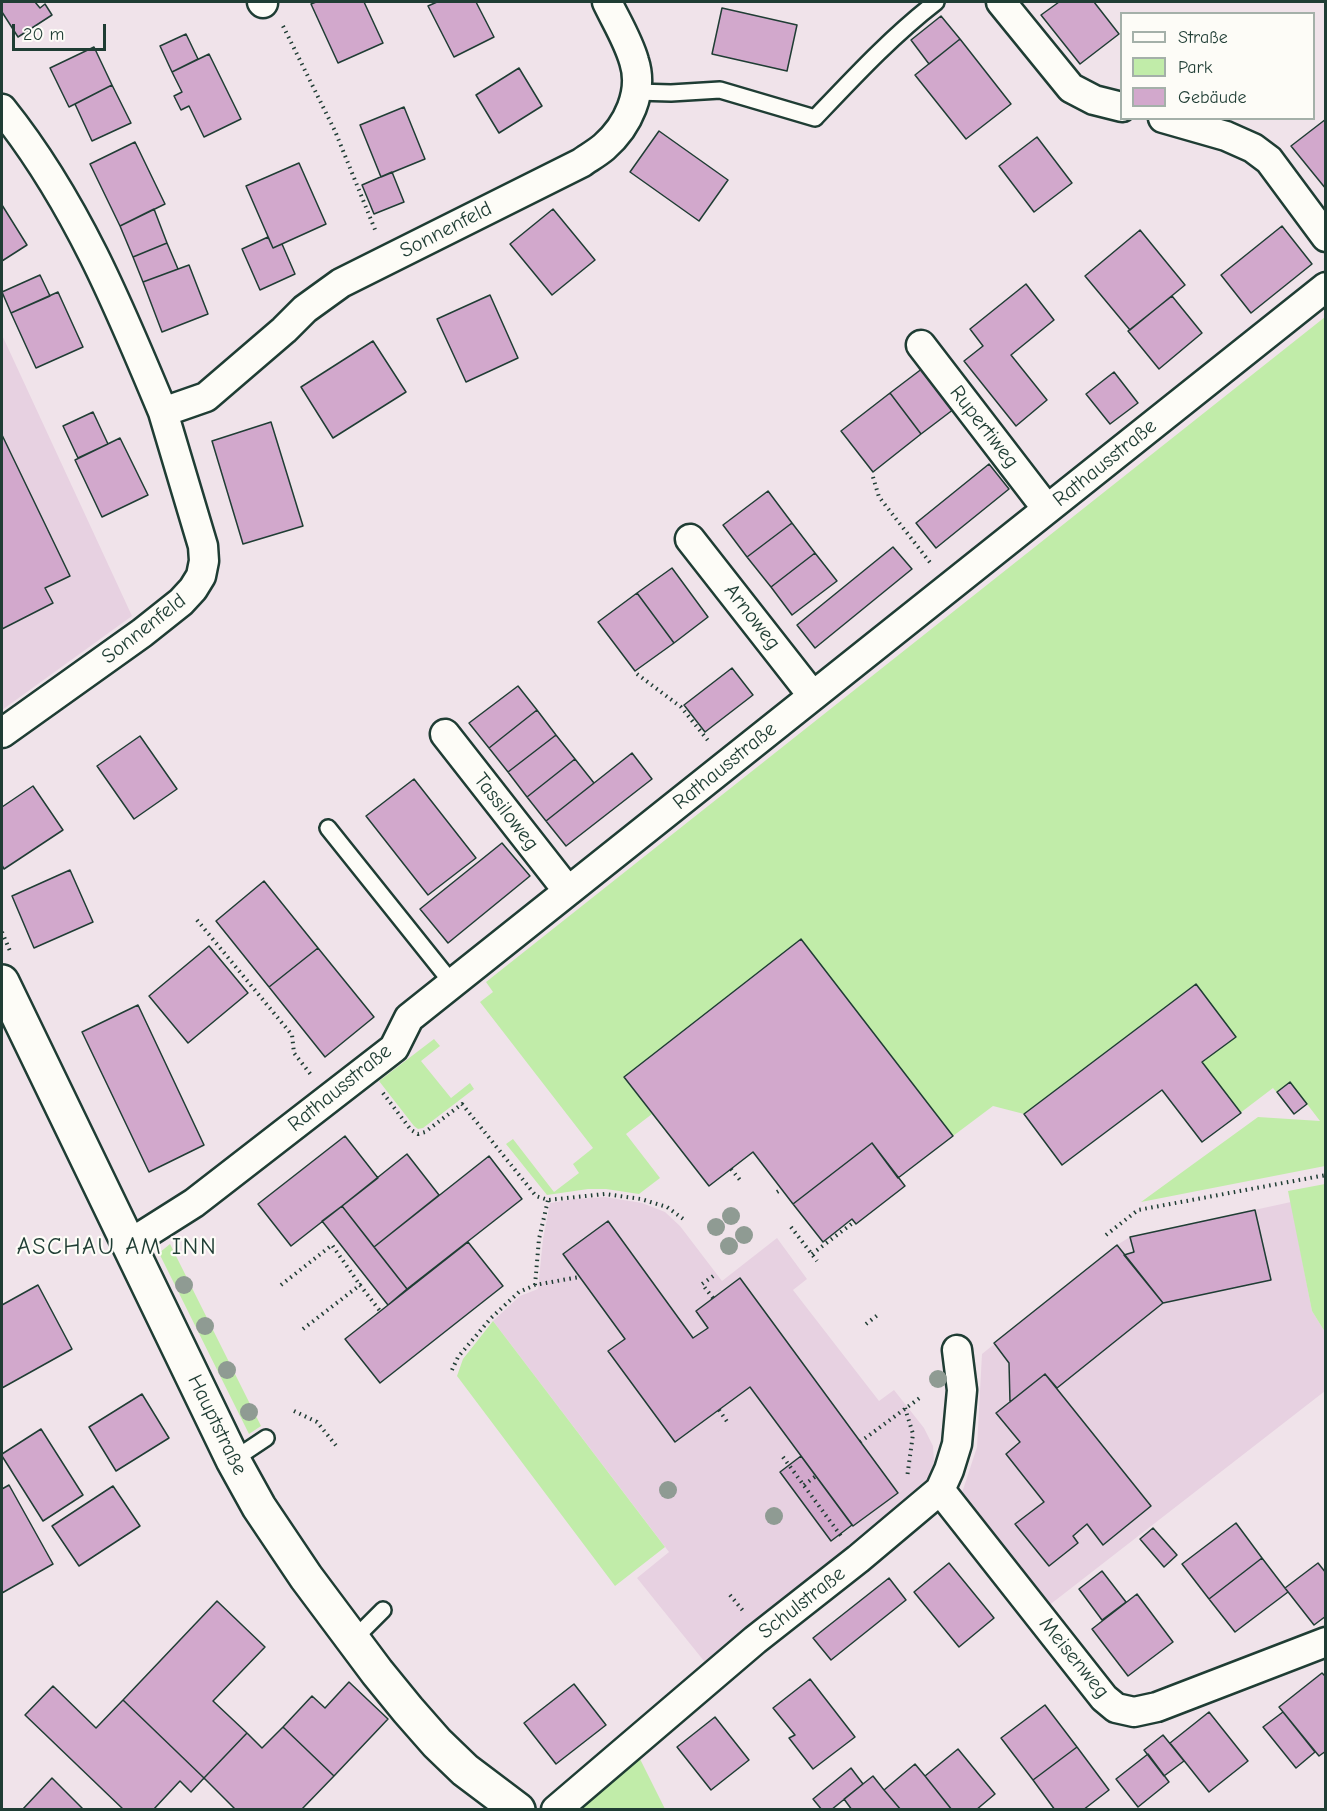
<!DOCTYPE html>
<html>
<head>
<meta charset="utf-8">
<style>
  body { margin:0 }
  #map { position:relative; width:1327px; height:1811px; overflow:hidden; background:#f0e3ea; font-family:"Comic Neue",sans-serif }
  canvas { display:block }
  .frame { position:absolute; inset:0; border:3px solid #1f3d34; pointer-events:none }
  .legend { position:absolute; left:1120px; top:12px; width:195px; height:108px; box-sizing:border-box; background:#fdfcf7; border:2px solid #a4b0a9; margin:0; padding:8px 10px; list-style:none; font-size:18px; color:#1f3d34 }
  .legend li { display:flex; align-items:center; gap:12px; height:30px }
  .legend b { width:30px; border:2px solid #a4b0a9 }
  .scale { position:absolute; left:12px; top:24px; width:94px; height:27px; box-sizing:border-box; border:3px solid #1f3d34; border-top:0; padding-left:8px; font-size:18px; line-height:21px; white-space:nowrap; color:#1f3d34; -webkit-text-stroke:4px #fdfcf7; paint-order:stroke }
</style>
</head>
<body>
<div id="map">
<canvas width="1327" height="1811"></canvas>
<div class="frame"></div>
<ul class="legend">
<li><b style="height:8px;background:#fdfcf7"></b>Straße</li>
<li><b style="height:16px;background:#c1eca9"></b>Park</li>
<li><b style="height:16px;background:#d2a8cc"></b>Gebäude</li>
</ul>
<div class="scale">20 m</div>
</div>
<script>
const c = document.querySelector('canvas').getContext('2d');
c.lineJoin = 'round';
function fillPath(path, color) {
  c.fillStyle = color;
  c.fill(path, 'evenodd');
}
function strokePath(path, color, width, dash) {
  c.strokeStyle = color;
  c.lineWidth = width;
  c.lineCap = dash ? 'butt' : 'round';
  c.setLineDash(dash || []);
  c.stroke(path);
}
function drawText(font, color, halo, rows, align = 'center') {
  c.font = font + ' "Comic Neue",sans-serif';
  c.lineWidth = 4.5;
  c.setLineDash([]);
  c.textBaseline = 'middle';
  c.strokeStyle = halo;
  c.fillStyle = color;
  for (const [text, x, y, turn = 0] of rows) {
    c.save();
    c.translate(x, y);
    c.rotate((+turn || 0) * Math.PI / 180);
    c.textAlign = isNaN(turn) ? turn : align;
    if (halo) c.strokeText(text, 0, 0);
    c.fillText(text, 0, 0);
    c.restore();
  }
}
const built = new Path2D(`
  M2 335 132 616 2 710Z
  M605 1197 642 1203 665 1212 680 1226 722 1281 777 1238 807 1279 793 1290 879 1401 894 1390 924 1428 933 1446 934 1462 923 1495 708 1666 637 1578 669 1552 493 1321 520 1296 538 1289 543 1239 550 1203 574 1199Z
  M1291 1202 1312 1311 1325 1332V1391L1043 1610 960 1499 977 1447 982 1354 1117 1245 1130 1237Z`);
const green = new Path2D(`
  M1325 317V1166L1141 1202 1258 1117 1320 1121 1307 1104 1294 1114 1273 1088 1202 1142 1162 1090 1062 1165 1024 1114 993 1106 953 1136 753 1152 709 1186 652 1114 626 1134 660 1178 639 1194 606 1189H588L547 1195 506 1144 513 1139 554 1192 579 1173 573 1164 593 1148 480 1002 493 992 486 982Z
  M434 1039 440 1046 421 1061 451 1098 470 1083 474 1089 423 1128 418 1129 414 1126 379 1081Z
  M1325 1184H1326L1325 1332 1312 1311 1288 1191Z
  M170 1244 261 1426 249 1434 159 1253Z
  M493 1321 665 1547 615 1586 457 1376 463 1359Z
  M637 1753 665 1809 582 1810 579 1806Z`);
const building = new Path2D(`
  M2 2H35L40 8 45 4 52 15 18 37 2 12Z
  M316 2H364L383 43 338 63 311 4Z
  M437 2H476L494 37 454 57 428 6Z
  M1059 2H1094L1119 34 1080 64 1041 15Z
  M722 8 797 25 787 71 712 54Z
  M941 16 960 39 929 64 911 40Z
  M186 34 198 59 172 72 160 46Z
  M960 39 1011 104 966 139 915 75Z
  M94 47 112 85 69 107 50 68Z
  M209 54 241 119 204 137 189 106 181 110 174 96 182 92 172 72Z
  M519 68 542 106 499 133 476 95Z
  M112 85 131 123 92 141 75 104Z
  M404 107 425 159 381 177 360 125Z
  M1326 119V189L1291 146Z
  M659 131 728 180 699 221 630 172Z
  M1037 137 1072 183 1034 212 999 166Z
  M135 142 165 204 120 226 90 164Z
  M299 163 326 224 273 248 246 186Z
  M392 172 404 202 374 214 362 185Z
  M2 205 27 245 2 261Z
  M154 209 167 243 133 257 120 226Z
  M553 209 595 260 552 295 510 244Z
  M1282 226 1312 264 1251 313 1221 275Z
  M1140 230 1185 285 1130 330 1085 276Z
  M268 237 273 248 282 244 295 274 260 290 242 249Z
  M167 243 178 269 143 282 133 257Z
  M189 265 208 314 162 332 143 282Z
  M40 275 50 296 11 313 2 292Z
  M1026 284 1054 320 1011 355 1047 400 1016 426 964 361 983 346 970 329Z
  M58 292 83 347 36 368 11 313Z
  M490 295 518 358 466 382 437 319Z
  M1172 296 1202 333 1159 369 1128 331Z
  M373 341 406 392 333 438 301 387Z
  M923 368 954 409 921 434 890 393Z
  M1114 372 1138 403 1110 424 1086 394Z
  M890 393 921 434 873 472 841 431Z
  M93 412 108 444 78 458 63 426Z
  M271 422 303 526 243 544 212 441Z
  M2 435 70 576 45 588 53 603 2 629Z
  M120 438 148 495 102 517 75 460Z
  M989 464 1009 489 936 548 916 523Z
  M768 491 792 523 747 557 723 525Z
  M792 523 815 553 771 587 747 557Z
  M893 547 912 569 815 648 797 625Z
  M815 553 837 581 792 615 771 587Z
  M672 568 708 617 674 643 637 593Z
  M637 593 674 643 635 671 598 622Z
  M732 668 753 695 705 732 684 705Z
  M518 686 537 710 489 748 469 723Z
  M537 710 556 735 508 772 489 748Z
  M556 735 575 759 527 797 508 772Z
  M140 736 177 789 134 819 97 766Z
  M632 753 652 779 566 846 546 821Z
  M575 759 594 783 546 821 527 797Z
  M414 779 476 858 428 895 366 816Z
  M33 786 63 830 4 869 2 865V807Z
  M502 843 530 876 448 943 420 909Z
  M70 870 93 922 34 948 12 896Z
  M264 881 318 948 269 987 216 921Z
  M801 939 953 1136 898 1178 872 1143 793 1204 753 1152 709 1186 624 1077Z
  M209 946 248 993 188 1043 149 996Z
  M318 948 374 1017 325 1057 269 987Z
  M1196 984 1236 1037 1202 1062 1241 1113 1202 1142 1162 1090 1062 1165 1024 1114Z
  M138 1005 204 1145 149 1172 82 1032Z
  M1290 1082 1307 1104 1294 1114 1277 1092Z
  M345 1136 378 1178 291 1246 258 1204Z
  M872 1143 905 1186 856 1224 852 1219 823 1242 793 1204Z
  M407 1154 439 1195 374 1247 342 1206Z
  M489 1156 522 1199 407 1289 374 1247Z
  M342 1206 407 1289 388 1305 322 1221Z
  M1255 1210 1271 1280 1163 1303 1124 1255 1134 1252 1130 1237Z
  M608 1221 693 1338 708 1328 696 1311 740 1278 898 1493 853 1526 750 1387 675 1442 608 1351 625 1339 563 1254Z
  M468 1242 503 1286 380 1383 345 1339Z
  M1117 1245 1163 1303 1057 1388 1045 1374 1010 1402 1009 1363 994 1343Z
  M38 1285 72 1349 2 1388V1305Z
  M1045 1374 1151 1506 1103 1545 1087 1524 1073 1536 1078 1543 1049 1566 1015 1524 1044 1502 1006 1454 1020 1442 996 1413Z
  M142 1394 169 1438 116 1471 89 1427Z
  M41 1429 83 1495 43 1521 2 1456V1454Z
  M801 1456 852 1525 831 1541 780 1472Z
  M9 1485 53 1564 2 1593V1489Z
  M113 1486 140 1526 79 1566 52 1526Z
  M1236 1523 1262 1558 1209 1599 1182 1564Z
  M1153 1528 1177 1555 1164 1567 1140 1539Z
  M1262 1558 1288 1592 1235 1632 1209 1599Z
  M949 1563 994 1618 959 1647 914 1592Z
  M1318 1563 1326 1573V1616L1314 1625 1285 1588Z
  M1102 1571 1126 1602 1102 1620 1079 1589Z
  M889 1578 906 1600 831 1660 813 1638Z
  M1137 1594 1173 1642 1128 1676 1092 1629Z
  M217 1601 265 1647 213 1701 247 1733 204 1778 123 1700Z
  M1322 1673 1326 1677V1751L1319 1756 1279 1707Z
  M810 1679 855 1737 813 1769 789 1738 795 1735 773 1708Z
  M349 1682 388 1719 334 1776 283 1727 312 1696 325 1708Z
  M574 1684 606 1725 556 1764 524 1723Z
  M53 1686 96 1728 123 1700 204 1778 191 1792 180 1781 153 1810H124L25 1715Z
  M1045 1705 1077 1747 1033 1780 1001 1738Z
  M1209 1712 1248 1761 1209 1792 1170 1743Z
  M1283 1712 1315 1752 1296 1768 1263 1727Z
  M715 1717 749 1760 711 1790 677 1747Z
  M283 1727 334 1776 301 1810H236L204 1778 247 1733 262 1748Z
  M1163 1735 1184 1761 1164 1776 1144 1750Z
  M1077 1747 1109 1790 1083 1810H1055L1033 1780Z
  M958 1749 995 1794 976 1810H952L925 1776Z
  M1148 1754 1169 1782 1138 1807 1116 1779Z
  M915 1764 925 1776 952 1810H901L884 1790Z
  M851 1768 863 1784 831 1810H822L813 1799Z
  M873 1776 884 1790 901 1810H852L844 1799Z
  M52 1778 84 1810H22Z`);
const path = new Path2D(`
  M283 26 335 131 376 232
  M873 477 879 497 932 565
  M637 674 681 707 710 743
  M197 920 292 1035 294 1053 312 1076
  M2 932 10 951
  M383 1093 411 1130 418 1134 425 1132 462 1104 536 1196 548 1200 605 1194 641 1199 667 1207 686 1221
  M731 1169 740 1180
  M777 1192 782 1189
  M791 1227 817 1261
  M1106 1235 1138 1210 1326 1175
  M812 1254 854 1222
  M281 1285 332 1245 360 1285
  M535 1285 539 1239 548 1200
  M713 1298 702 1284 716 1274
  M866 1324 879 1314
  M303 1329 360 1285 380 1311
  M452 1370 458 1357 491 1318 519 1292 535 1285 579 1277
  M905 1408 913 1434 907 1478
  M719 1410 728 1423
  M294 1411 317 1422 338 1448
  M860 1442 921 1397
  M783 1457 841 1536
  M804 1485 816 1476
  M730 1595 744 1612`);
const service = new Path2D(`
  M636 92 671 93 720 90 815 118C854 77 892 36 936 2
  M328 828 452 983
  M233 1460 266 1438
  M353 1640 383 1610`);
const minor = new Path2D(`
  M262 2 263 3
  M1001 2 1071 88 1094 100 1122 107
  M2 109C75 200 119 306 163 412L206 397 284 330 305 309 341 283 581 163C588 158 597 153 604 147 628 126 644 92 634 61 628 40 616 21 607 2
  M1163 118 1226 136 1253 148 1269 160 1326 237
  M921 345 1047 509
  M690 539 813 696
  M2 733 142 633 181 602 193 589 201 576 204 561 203 546 163 412
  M445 734 568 891
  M128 1243 145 1234 194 1203 394 1048 409 1018 1326 287
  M940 1490 1104 1698 1116 1708 1134 1712 1157 1707 1326 1642
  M556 1810 755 1640 858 1559 940 1490 949 1470 957 1444 962 1390 957 1350`);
const secondary = new Path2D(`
  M2 982 233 1460 259 1507 306 1577 377 1672 408 1710 437 1743 465 1770 518 1810`);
const trees = [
  [731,1216],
  [716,1227],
  [744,1235],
  [729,1246],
  [184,1285],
  [205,1326],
  [227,1370],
  [938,1379],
  [249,1412],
  [668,1490],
  [774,1516]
];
const streetNames = [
  ["Sonnenfeld",446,230,-27],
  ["Rupertiweg",984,427,52],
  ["Rathausstraße",1105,463,-39],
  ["Arnoweg",752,617,52],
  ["Sonnenfeld",144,629,-38],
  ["Rathausstraße",725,766,-39],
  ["Tassiloweg",506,812,52],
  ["Rathausstraße",340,1088,-39],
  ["Hauptstraße",217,1425,64],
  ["Schulstraße",802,1603,-38],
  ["Meisenweg",1074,1658,51]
];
const quarterNames = [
  ["ASCHAU AM INN",117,1247]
];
fillPath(built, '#e7d1e1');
fillPath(green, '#c1eca9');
fillPath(building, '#d2a8cc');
strokePath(building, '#1f3d34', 1.5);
strokePath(service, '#1f3d34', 20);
strokePath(minor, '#1f3d34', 33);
strokePath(secondary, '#1f3d34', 38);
strokePath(path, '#1f3d34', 4, [1.5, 4.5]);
strokePath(service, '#fdfcf7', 15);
strokePath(minor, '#fdfcf7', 28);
strokePath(secondary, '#fdfcf7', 33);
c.fillStyle = '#8f9b93';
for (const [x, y] of trees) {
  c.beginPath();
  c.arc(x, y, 9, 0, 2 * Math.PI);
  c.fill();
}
drawText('21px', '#1f3d34', '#fdfcf7', streetNames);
c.letterSpacing = '1.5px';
drawText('24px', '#1f3d34', '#fdfcf7', quarterNames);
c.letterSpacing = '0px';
</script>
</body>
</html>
